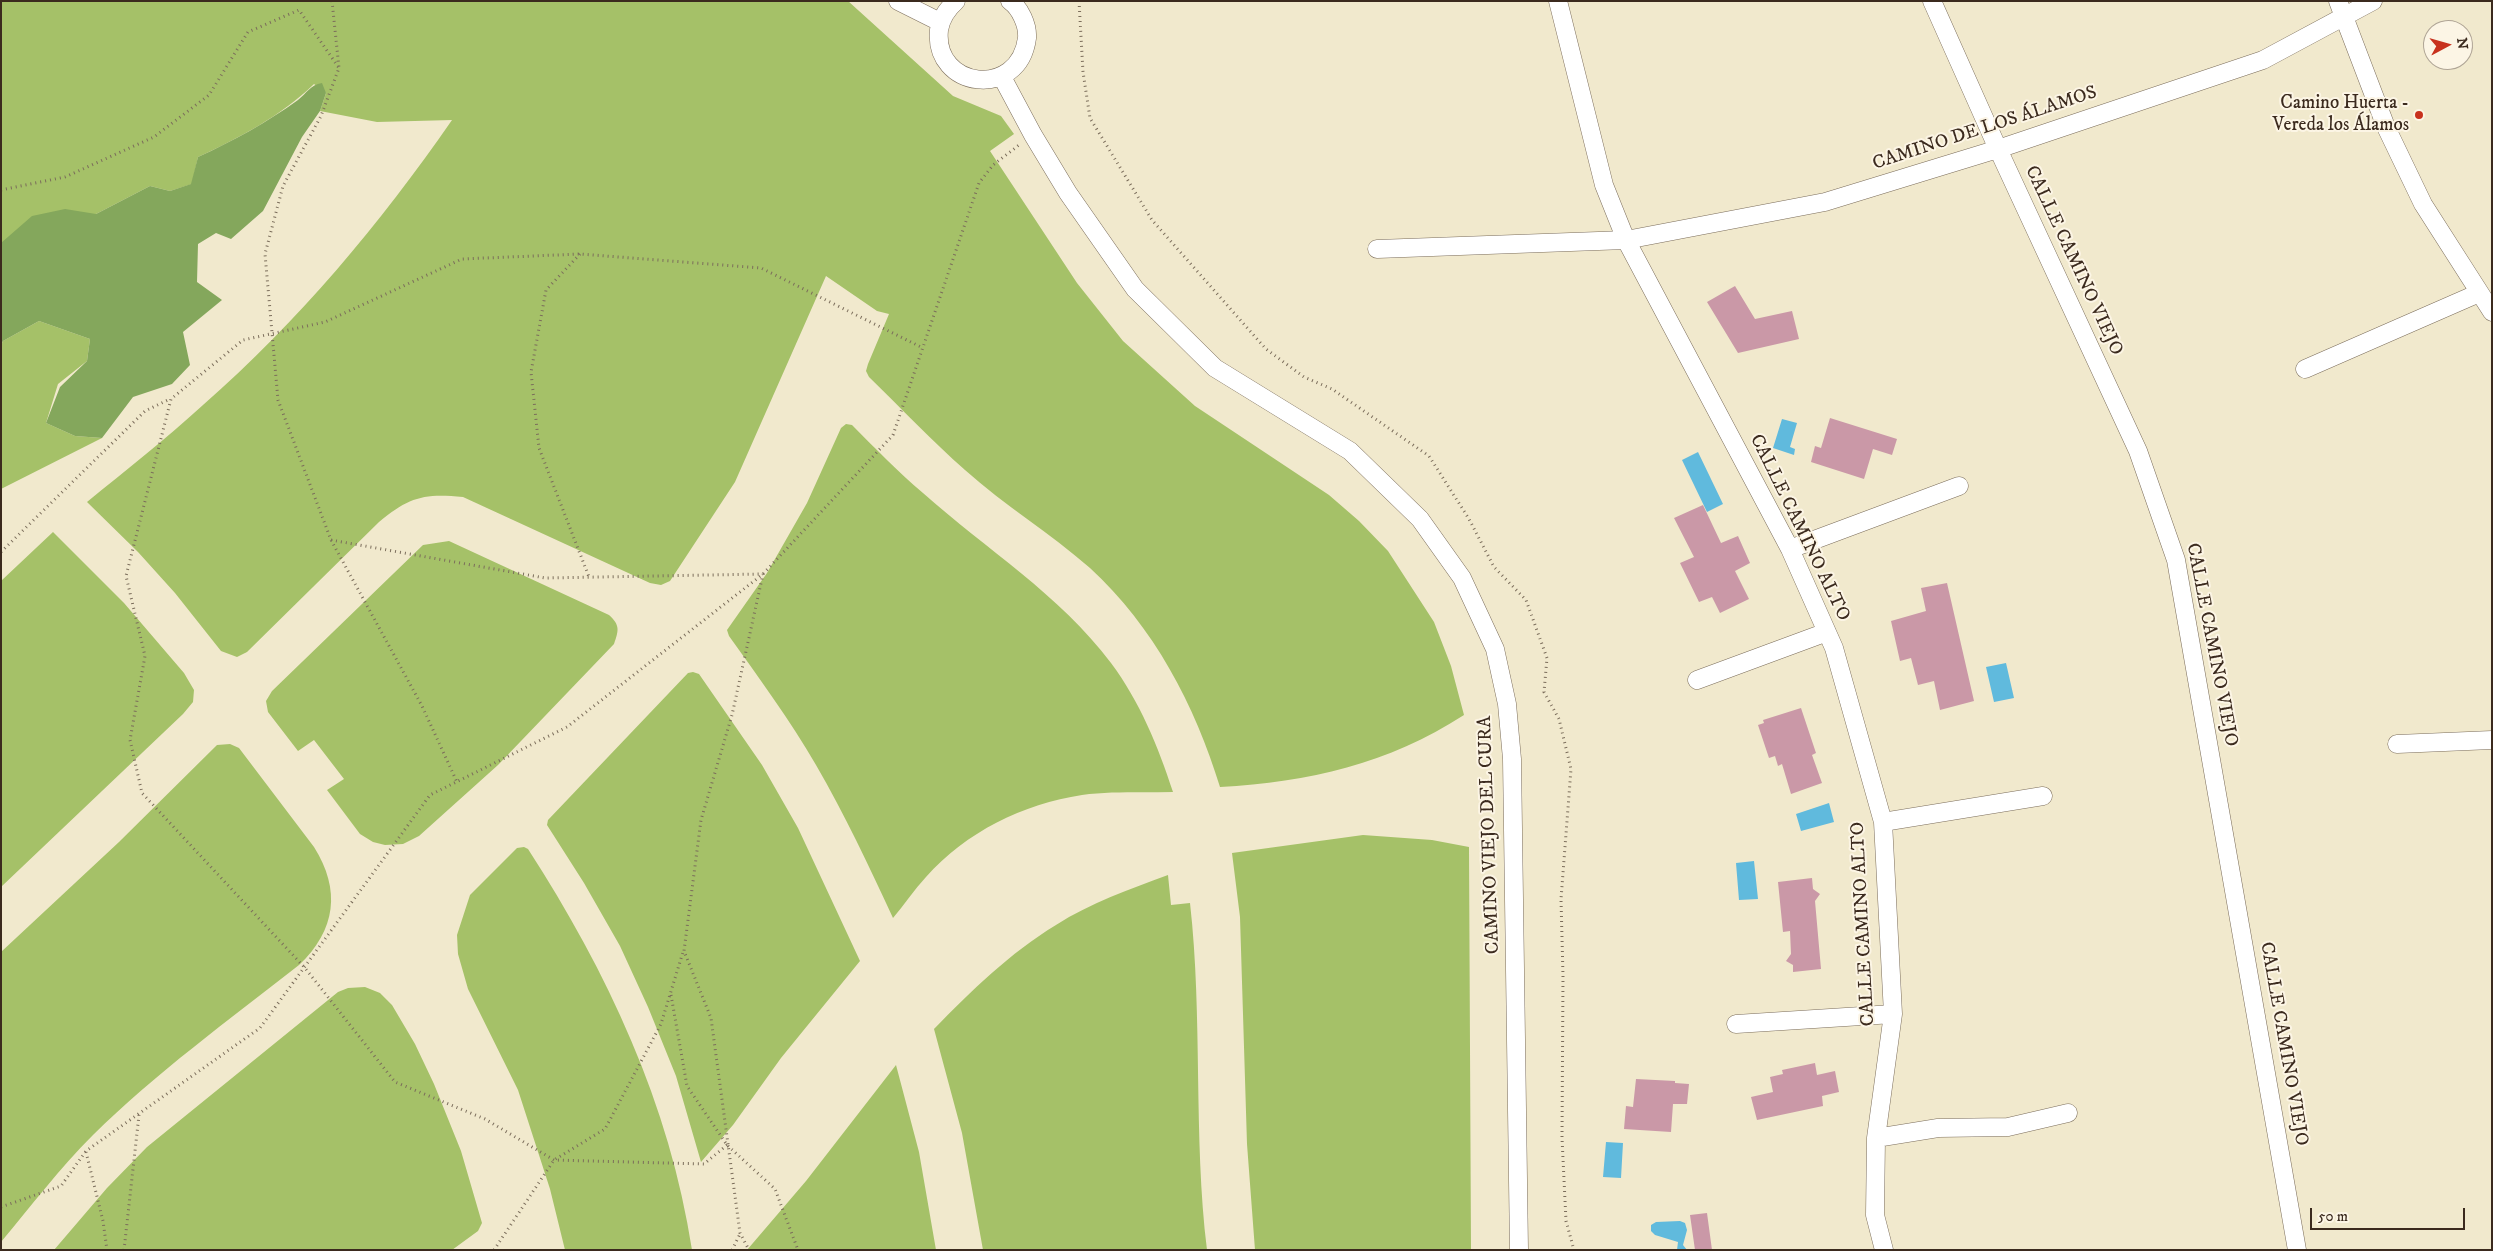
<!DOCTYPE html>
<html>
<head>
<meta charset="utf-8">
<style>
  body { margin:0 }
  #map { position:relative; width:2493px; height:1251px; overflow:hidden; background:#f1e9cd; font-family:"IM FELL DW Pica",serif }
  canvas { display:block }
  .frame { position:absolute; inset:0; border:2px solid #3b2a1e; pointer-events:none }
  .north { position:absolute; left:2423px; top:20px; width:50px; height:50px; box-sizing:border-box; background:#fcf5e5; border:1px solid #afa495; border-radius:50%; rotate:84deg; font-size:14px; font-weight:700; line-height:20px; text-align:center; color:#3b2a1e }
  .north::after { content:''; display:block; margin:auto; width:18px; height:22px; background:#c8321e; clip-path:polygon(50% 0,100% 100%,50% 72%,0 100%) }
  .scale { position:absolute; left:2310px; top:1208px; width:155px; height:22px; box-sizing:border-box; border:2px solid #3b2a1e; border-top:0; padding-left:6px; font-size:15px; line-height:18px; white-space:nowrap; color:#3b2a1e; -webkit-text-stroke:4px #fcf5e5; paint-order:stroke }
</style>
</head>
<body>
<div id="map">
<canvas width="2493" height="1251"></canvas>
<div class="frame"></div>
<div class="north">N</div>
<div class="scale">50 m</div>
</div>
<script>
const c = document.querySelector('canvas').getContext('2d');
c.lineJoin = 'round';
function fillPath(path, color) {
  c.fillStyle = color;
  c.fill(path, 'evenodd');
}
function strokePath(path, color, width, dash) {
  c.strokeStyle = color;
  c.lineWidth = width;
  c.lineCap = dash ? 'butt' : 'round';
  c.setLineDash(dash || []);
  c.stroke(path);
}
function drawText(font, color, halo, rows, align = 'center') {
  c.font = font + ' "IM FELL DW Pica",serif';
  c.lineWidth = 4;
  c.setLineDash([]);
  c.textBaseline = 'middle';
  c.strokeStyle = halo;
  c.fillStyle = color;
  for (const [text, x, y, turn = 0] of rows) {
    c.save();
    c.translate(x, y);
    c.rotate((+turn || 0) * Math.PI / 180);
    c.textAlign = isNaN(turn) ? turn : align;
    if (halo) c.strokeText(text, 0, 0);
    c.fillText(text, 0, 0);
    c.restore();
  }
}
const green = new Path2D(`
  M1 1H848L953 96 1001 116 1014 134 990 151 1077 283 1123 341 1195 406 1329 495 1359 521 1388 551 1434 622 1451 666 1464 715C1388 764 1309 782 1220 787 1195 705 1154 627 1090 568 1050 533 1004 505 965 470 932 441 901 408 869 377L866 371 868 364 889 314 877 311 826 276 735 482 670 581 661 585 650 583 463 497C424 493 409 497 379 522L247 652 237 657 221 651 175 593 138 552 87 502C126 470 166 439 203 405 298 322 380 224 452 120L377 122 320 111 326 93 314 84C281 116 239 138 198 157L192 184 170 191 150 186 96 214 1 303Z
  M39 321 90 339 87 361 58 384 46 423 75 436 102 438 1 489V345L3 341Z
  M846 424 852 425C875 448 898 472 923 493 987 550 1059 594 1111 663 1140 702 1158 746 1173 792 1143 793 1111 791 1082 795 1023 804 966 832 926 877 914 890 904 905 893 918 869 866 845 815 816 765 790 720 759 678 729 636L727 630 767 573 807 503 841 428Z
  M53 532 124 603 184 673 194 690 193 702 183 714 1 887V581Z
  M449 541 609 615C620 625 619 630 614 644L498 765 419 836 403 844 385 845 373 842 360 834 327 790 344 779 314 740 298 751 268 712 266 701 272 691 423 545Z
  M693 672 699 674 762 765 798 828 860 961 781 1058 733 1125 701 1162 676 1076 648 1007 620 946 584 883 547 825 548 820 688 673Z
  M230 744 239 748 314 847C341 890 336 930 299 965 229 1020 156 1073 93 1135 60 1168 31 1206 1 1242V952L119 842 217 745Z
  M1363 835 1432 840 1469 847 1471 1250H1255L1247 1144 1240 917 1232 853Z
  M524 847 528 849C607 971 670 1105 692 1250H565L550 1189 518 1090 468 989 458 954 457 935 470 895 517 848Z
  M1168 875 1171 905 1190 903C1203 1018 1193 1135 1207 1250H983L962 1133 934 1029C971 991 1010 953 1056 925 1090 903 1130 889 1168 875Z
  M365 987 380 993 392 1005 415 1044 434 1084 461 1151 482 1223 478 1231 452 1250H54L107 1188 147 1147 338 992 348 988Z
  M896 1065 919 1152 936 1250H747L806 1181Z`);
const forest = new Path2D(`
  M322 83 326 93 320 111 302 137 263 211 231 239 216 233 198 244 197 282 222 300 183 332 190 365 172 384 133 397 102 438 75 436 46 423 60 387 87 361 90 339 39 321 3 341 1 345V243L32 216 65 209 96 214 150 186 170 191 191 184 198 157C233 141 266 123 298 100 307 93 310 85 322 83Z`);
const water = new Path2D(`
  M1782 419 1797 423 1790 447 1795 449 1794 455 1773 448Z
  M1698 452 1723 504 1707 512 1682 460Z
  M2006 663 2014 698 1994 702 1986 667Z
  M1829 803 1834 822 1801 831 1796 814Z
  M1754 861 1758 899 1739 900 1736 863Z
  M1606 1142 1623 1143 1621 1178 1603 1177Z
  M1680 1221 1685 1223 1687 1230 1683 1245 1687 1250H1677L1678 1242 1655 1235 1651 1231V1225L1656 1222Z`);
const building = new Path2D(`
  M1735 286 1755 319 1792 311 1799 339 1738 353 1707 302Z
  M1830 418 1897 439 1892 455 1873 449 1864 479 1811 462 1815 446 1821 448Z
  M1703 505 1721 543 1738 536 1750 563 1735 571 1749 599 1720 613 1712 597 1699 602 1680 563 1694 557 1674 518Z
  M1947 583 1974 701 1940 710 1934 681 1918 685 1911 658 1900 661 1891 621 1926 611 1921 588Z
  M1801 708 1816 753 1812 755 1822 783 1791 794 1782 764 1778 766 1775 756 1769 758 1758 725 1764 723 1763 720Z
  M1812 878 1813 889 1820 894 1815 901 1821 969 1793 972V965L1786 961 1791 954 1790 931 1783 932 1778 882Z
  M1815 1063 1817 1075 1835 1071 1839 1092 1822 1096 1823 1106 1757 1120 1751 1097 1773 1092 1770 1077 1783 1074 1782 1070Z
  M1636 1079 1675 1081V1083L1689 1084 1687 1104H1673L1671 1132 1624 1129 1626 1106 1633 1107Z
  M1707 1213 1712 1250H1695L1690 1215Z`);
const path = new Path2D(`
  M332 1 339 68 321 116 283 186 265 254 278 400 331 540 422 706 457 782
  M1079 1 1083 72 1090 118 1152 220 1266 349 1304 377 1332 389 1429 456 1469 519 1494 567 1526 600 1547 658 1544 692 1559 719 1571 769 1561 899 1563 976 1562 1138 1566 1221 1574 1250
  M1 190 65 177 154 137 209 95 248 32 299 10 339 68
  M580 254 546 290 531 372 539 448 589 577
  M331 540 545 578 763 574 732 715 701 820 684 951 711 1018 740 1233 749 1250
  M1 552 145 411 170 399
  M671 995 687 1086 727 1145 775 1189 798 1250
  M727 1145 704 1164 554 1160 485 1119 395 1082 305 968 142 793 130 740 145 656 126 576 171 399 243 340 325 322 462 259 580 254 761 268 923 348
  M86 1152 103 1221 107 1250
  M1 1207 61 1186 86 1151 260 1028 430 795 567 727 763 574 893 435 979 183 993 165 1019 145
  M124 1250 139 1115
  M494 1250 554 1160 605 1129 661 1024 683 952
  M732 1250 740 1234`);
const minor = new Path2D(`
  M898 1 940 22
  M956 1C947 9 941 18 939 30 933 89 1019 100 1027 38 1028 25 1020 8 1010 1
  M1558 1 1604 185 1626 240 1790 549 1834 648 1883 822 1893 1014 1876 1138 1875 1215 1884 1250
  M1932 1 1998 149 2138 451 2176 560 2297 1250
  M2338 1 2386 127 2423 204 2492 312
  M1002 77 1033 135 1068 193 1135 289 1215 368 1350 451 1420 519 1462 578 1495 649 1507 704 1512 759 1519 1250
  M1377 249 1626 240 1825 202 1998 149 2263 60 2373 1
  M2305 369 2479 293
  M1790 549 1959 486
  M1697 680 1827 632
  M2397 744 2492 740
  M1883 822 2043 796
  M1736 1024 1893 1014
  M1876 1138 1938 1128 2008 1127 2068 1113`);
const markers = [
  [2419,115,5,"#c8321e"]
];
const poiNames = [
  ["Camino Huerta -",2409,104],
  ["Vereda los Álamos",2409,126]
];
const streetNames = [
  ["CAMINO DE LOS ÁLAMOS",1985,129,-18],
  ["CALLE CAMINO VIEJO",2073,261,65],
  ["CALLE CAMINO ALTO",1799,528,64],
  ["CALLE CAMINO VIEJO",2211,645,79],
  ["CAMINO VIEJO DEL CURA",1490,835,-92],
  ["CALLE CAMINO ALTO",1864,924,-93],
  ["CALLE CAMINO VIEJO",2283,1044,80]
];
fillPath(green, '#a5c168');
fillPath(forest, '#84a75c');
fillPath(water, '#60badd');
fillPath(building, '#ca98a7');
strokePath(minor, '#7b6d5b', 19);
strokePath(path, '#7b6d5b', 3, [1, 4]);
strokePath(minor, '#fff', 18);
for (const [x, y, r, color] of markers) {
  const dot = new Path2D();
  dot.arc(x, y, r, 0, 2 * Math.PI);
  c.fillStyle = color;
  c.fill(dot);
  strokePath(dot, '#fcf5e5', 2);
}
drawText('19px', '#3b2a1e', '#fcf5e5', poiNames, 'right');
drawText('19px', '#3b2a1e', '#fcf5e5', streetNames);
</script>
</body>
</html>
